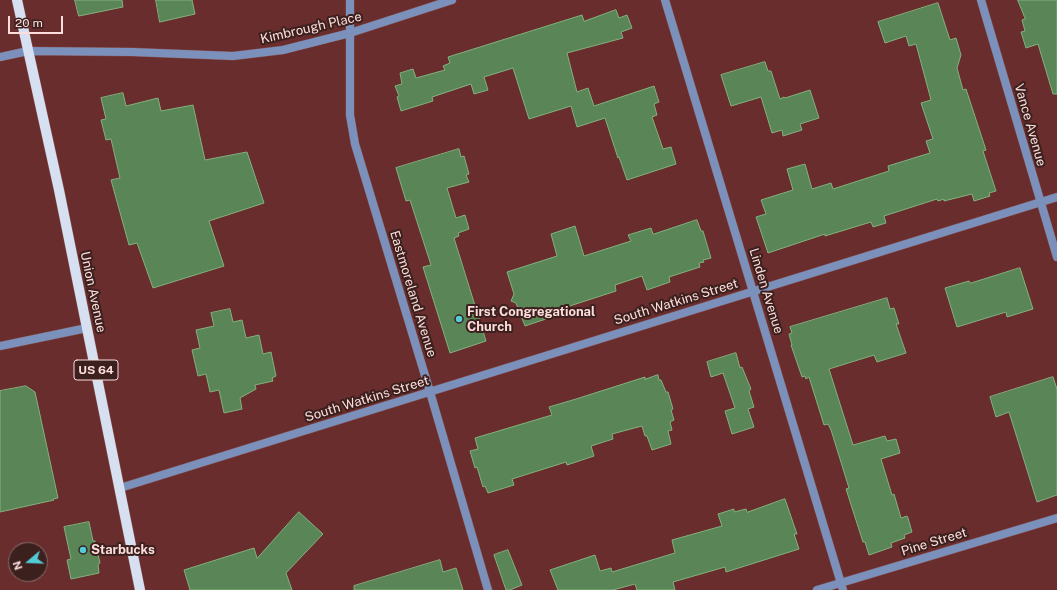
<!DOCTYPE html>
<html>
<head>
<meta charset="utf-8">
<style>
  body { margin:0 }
  #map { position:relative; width:1057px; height:590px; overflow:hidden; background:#682d2c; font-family:"Public Sans",sans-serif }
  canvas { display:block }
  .north { position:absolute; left:8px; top:542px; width:40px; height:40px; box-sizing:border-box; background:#3b201e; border:1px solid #896c6a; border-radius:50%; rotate:251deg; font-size:11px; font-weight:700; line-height:16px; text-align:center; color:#fddedc }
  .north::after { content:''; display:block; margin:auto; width:14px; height:18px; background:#52ccd6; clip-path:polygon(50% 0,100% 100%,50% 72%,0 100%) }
  .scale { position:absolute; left:8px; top:16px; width:55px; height:18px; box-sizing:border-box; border:2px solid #fddedc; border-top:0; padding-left:5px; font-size:12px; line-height:14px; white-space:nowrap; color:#fddedc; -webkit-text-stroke:3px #3b201e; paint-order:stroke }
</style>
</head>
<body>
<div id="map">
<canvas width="1057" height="590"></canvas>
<div class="north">N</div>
<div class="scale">20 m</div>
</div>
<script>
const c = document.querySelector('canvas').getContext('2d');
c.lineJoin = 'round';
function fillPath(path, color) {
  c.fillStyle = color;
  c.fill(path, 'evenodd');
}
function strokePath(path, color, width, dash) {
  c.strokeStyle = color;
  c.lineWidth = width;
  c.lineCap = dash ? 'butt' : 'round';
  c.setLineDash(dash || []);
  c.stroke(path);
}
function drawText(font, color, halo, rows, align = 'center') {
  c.font = font + ' "Public Sans",sans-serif';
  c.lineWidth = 4;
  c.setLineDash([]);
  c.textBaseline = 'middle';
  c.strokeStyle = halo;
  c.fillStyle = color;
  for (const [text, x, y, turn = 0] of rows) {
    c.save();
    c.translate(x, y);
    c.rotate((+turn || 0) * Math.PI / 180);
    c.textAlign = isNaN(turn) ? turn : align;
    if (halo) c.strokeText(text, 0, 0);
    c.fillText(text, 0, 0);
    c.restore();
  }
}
const building = new Path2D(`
  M75 0H122L123 7 79 16Z
  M156 0H192L195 14 160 22Z
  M1018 0H1057V94H1053L1038 44 1026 48 1021 32 1025 31 1022 20 1025 19Z
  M938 3 950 40 956 38 961 55 957 68 963 90 966 89 986 150 983 151 996 191 989 193 990 196 974 201 972 194 944 201V199L938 201 937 199 884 216 886 223 873 227 871 222 825 236V234L768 253 756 217 766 214 761 200 793 190 787 169 805 164 812 189 831 183 833 189 889 171 888 166 930 153 926 141 933 139 921 103 931 100 916 44 909 46 906 36 885 43 878 22Z
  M616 10 619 18 627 15 632 28 621 32 623 38 567 53 577 92 588 88 594 106 654 86 659 102 654 104 657 115 652 117 663 149 671 147 676 164 627 180 619 157 618 158 605 118 577 127 571 106 529 119 513 68 484 77 488 90 474 94 471 84 432 97 433 101 401 111 397 97 399 96 395 86 402 84 400 73 413 69 416 78 445 70 443 66 450 63 448 57 582 15 584 21Z
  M765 62 768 71H771L780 99 784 97 785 98 810 90 819 118 800 124 802 130 783 136 782 130 772 133 761 97 731 106 721 75Z
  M123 93 126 106 158 98 161 111 193 105 205 160 247 152 264 203 209 221 224 266 153 288 137 243 129 245 111 180 120 178 111 139 106 140 101 120 106 119 101 98Z
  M459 149 461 157 464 156 469 174 466 175 469 182 447 188 456 218 465 215 469 229 458 233 459 236 454 238 486 341 450 353 423 267 431 265 410 200 406 201 396 168Z
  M697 220 701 231H703L711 258 703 260 704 262 699 263 700 267 669 277 670 282 647 290 642 276 615 285 616 291 545 314 546 319 525 326 516 303 511 301 514 294 507 272 557 256 551 234 575 226 584 256 631 241 628 235 651 228 653 234Z
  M1020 268 1033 309 1007 317 1006 312 957 327 945 288 969 281 970 283Z
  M887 298 890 309 894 308 899 324H896L906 353 877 362 874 355 829 369 853 445 885 436 887 441 896 439 900 453 881 459 892 495 894 494 901 518 907 516 908 518 912 532 904 535 905 538 891 543 892 547 869 555 865 542H863L846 489 849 488 831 430 828 424 824 425 809 377 806 379 805 376 802 377 791 345H792L789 334 792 333 790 327Z
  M230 309 233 322 242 320 246 338 259 335 263 354 271 352 276 376 272 378 273 381 255 385 256 389 240 398 242 409 224 413 219 390 210 392 206 374 198 376 192 350 200 348 196 330 214 326 211 313Z
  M736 353 740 368 742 367 751 389 749 391 754 407 748 409 754 427 732 434 725 411 735 408 723 373 711 377 707 362Z
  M658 375 659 380H661L666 392H668L673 409 671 410 674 420 670 422 672 430 668 431 671 444 652 450 647 436H645L642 426 612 434 613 439 591 446 594 456 567 465 566 462 512 479 514 485 488 493 485 486 483 487 477 467 475 468 470 451 478 449 475 438 552 415 549 407 576 399 645 377V379Z
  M1053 377 1057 389V495L1037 502 1009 412 996 417 990 397Z
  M26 386 35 392 58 498 53 499 54 500 0 512V391Z
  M785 499 797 534H794L799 549 726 572 725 567 673 582 675 590H637L635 584 613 590H558L550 570 595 555 600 571 611 568 612 572 675 553 672 540 722 526 718 514 734 509V512L746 509 747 512Z
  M299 512 323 534 286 573 292 590H190L184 570 254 548 257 558Z
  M89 522 93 541H95L100 563 98 564 99 573 71 579 67 560 71 559 64 527Z
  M508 550 522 585 510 590H506L494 555Z
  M440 560 443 572 456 568 463 590H354V586Z`);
const street = new Path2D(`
  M350 0V115L355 144 430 392 488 590
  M665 0 843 590
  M981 0 1057 257
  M0 57 28 51 132 52 233 56 283 50 350 33 452 0
  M0 346 87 328
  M120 488 1057 197
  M817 590 1057 518`);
const primary = new Path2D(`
  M17 0 59 190 140 590`);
const markers = [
  [459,319,4,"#52ccd6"],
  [83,550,4,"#52ccd6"]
];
const shields = [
  [96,370,44]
];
const shieldNames = [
  ["US 64",96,370]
];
const streetNames = [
  ["Kimbrough Place",311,28,-13],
  ["Vance Avenue",1030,125,74],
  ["Linden Avenue",766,291,73],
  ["Union Avenue",93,292,78],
  ["Eastmoreland Avenue",413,294,73],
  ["South Watkins Street",676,302,-17],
  ["South Watkins Street",367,399,-17],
  ["Pine Street",934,542,-17]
];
const poiNames = [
  ["First Congregational",467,312],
  ["Church",467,327],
  ["Starbucks",91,550]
];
fillPath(building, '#5a8657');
strokePath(building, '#83b17f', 1);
strokePath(street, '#834d4c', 9);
strokePath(primary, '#834d4c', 11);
strokePath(street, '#7b91bc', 8);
strokePath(primary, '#d6e0f1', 10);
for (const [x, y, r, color] of markers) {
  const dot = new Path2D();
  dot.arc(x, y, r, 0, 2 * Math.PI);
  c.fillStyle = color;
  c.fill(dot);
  strokePath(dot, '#3b201e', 1.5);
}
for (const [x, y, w] of shields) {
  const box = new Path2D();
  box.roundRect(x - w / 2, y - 10, w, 20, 3);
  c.fillStyle = '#3b201e';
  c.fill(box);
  strokePath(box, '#fddedc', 1);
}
drawText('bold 12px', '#fddedc', null, shieldNames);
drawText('13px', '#fddedc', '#3b201e', streetNames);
drawText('bold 13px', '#fddedc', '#3b201e', poiNames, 'left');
</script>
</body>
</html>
